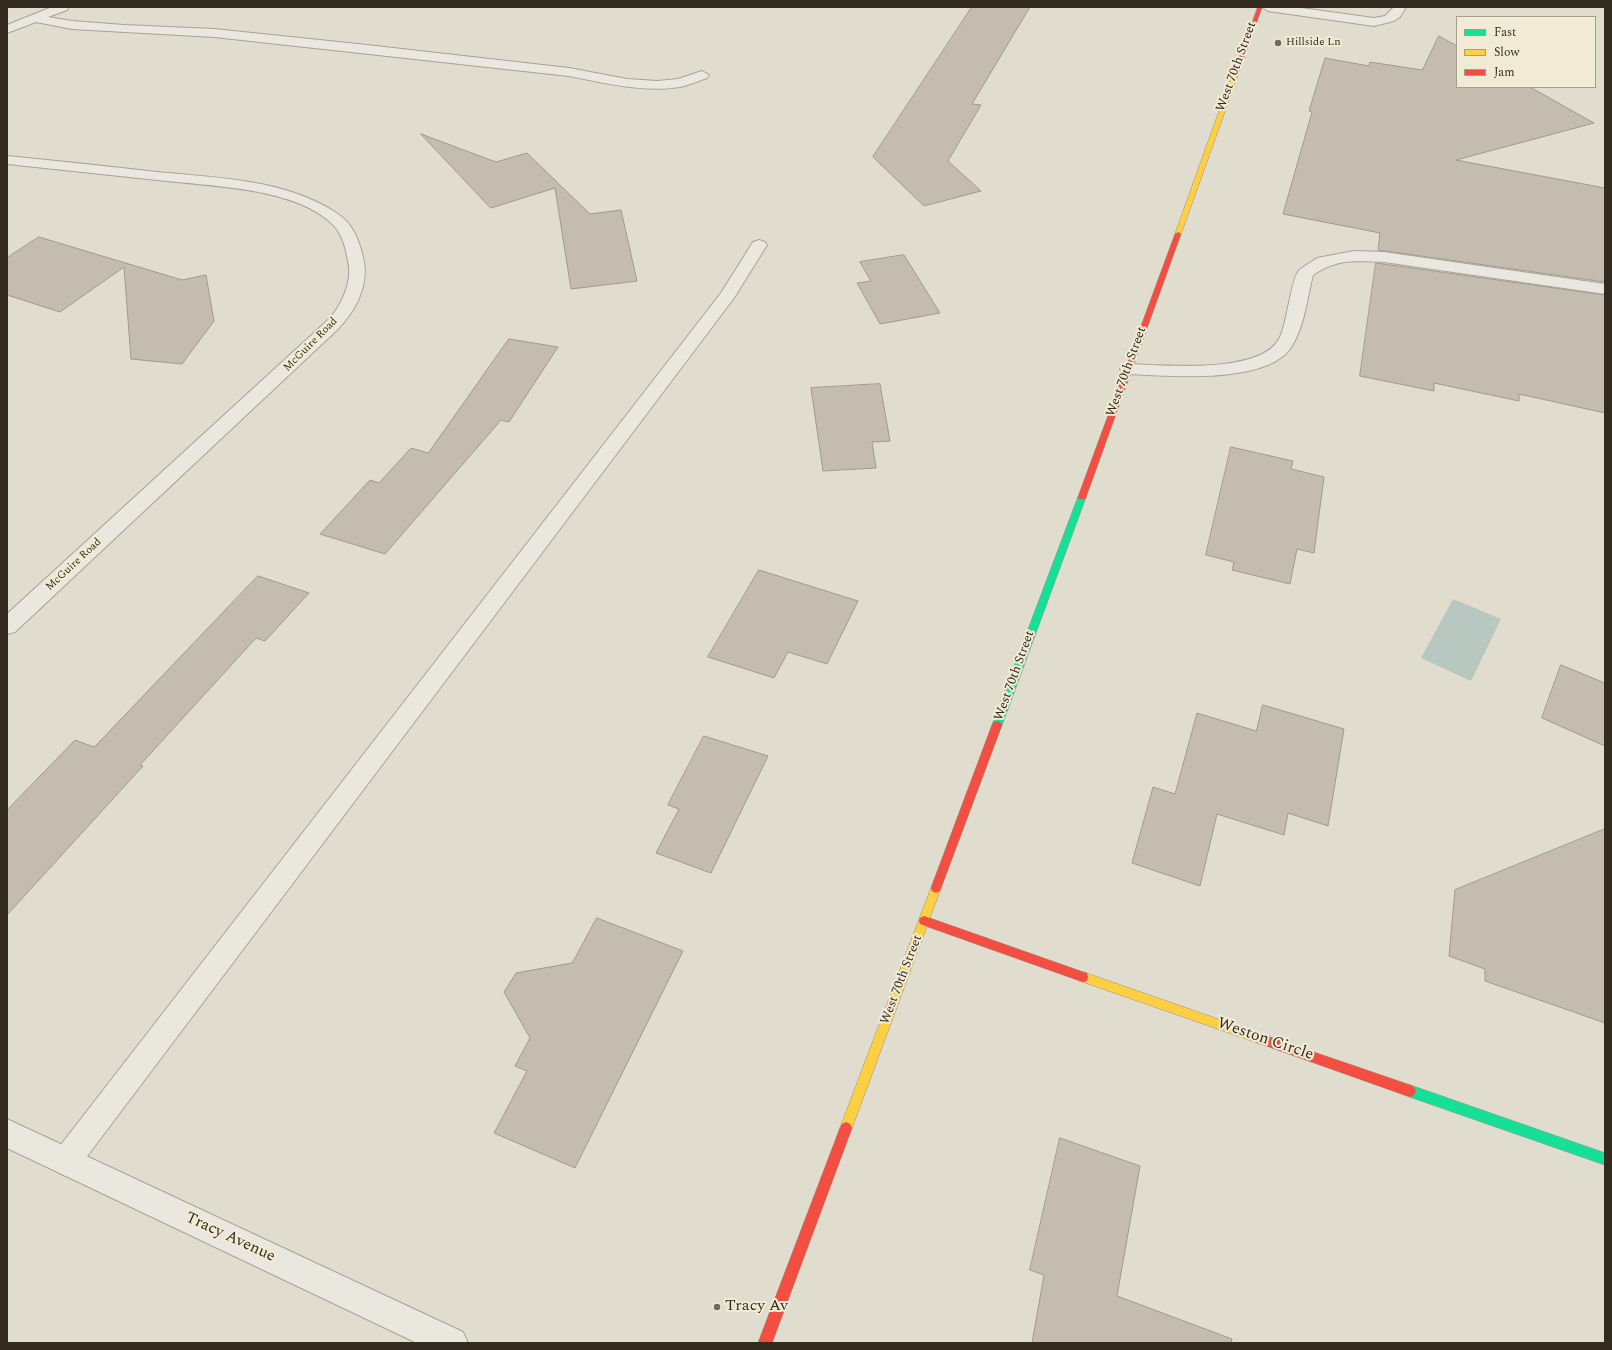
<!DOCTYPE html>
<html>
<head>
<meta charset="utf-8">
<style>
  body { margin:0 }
  #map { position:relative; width:1612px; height:1350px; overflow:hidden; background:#e1ddce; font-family:Spectral,serif }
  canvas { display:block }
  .frame { position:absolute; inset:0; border:8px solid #342b20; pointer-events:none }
  .legend { position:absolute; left:1456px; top:16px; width:140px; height:72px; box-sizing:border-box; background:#f1ebd5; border:1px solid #a59e8d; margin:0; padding:5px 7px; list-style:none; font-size:12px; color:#342b20 }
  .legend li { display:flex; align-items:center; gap:8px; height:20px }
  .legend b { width:20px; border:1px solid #a59e8d }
</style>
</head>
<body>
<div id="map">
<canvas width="1612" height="1350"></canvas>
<div class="frame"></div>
<ul class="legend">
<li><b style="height:5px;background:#16e098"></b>Fast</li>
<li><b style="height:5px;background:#ffcf43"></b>Slow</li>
<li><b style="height:5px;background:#f24e42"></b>Jam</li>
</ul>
</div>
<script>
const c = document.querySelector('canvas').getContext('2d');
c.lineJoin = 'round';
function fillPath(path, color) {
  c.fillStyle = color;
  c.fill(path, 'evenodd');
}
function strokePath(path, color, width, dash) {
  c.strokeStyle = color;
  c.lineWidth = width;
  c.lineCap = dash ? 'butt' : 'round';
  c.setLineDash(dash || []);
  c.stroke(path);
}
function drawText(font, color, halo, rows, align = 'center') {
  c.font = font + ' Spectral,serif';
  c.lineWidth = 4;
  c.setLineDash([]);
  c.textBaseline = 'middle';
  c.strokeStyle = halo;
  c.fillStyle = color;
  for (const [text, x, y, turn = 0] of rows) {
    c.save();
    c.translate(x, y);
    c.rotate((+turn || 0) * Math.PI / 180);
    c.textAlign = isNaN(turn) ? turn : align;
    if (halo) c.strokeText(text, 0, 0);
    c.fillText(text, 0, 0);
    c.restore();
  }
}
const water = new Path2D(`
  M1453 599 1501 619 1471 681 1421 658Z`);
const building = new Path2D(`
  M972 7H1030L972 104 981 105 948 161 981 191 924 206 873 157Z
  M1439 36 1457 46V87H1530L1594 123 1456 160 1605 188V282L1378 250 1380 233 1283 214 1312 112 1309 111 1325 58 1369 66 1370 62 1422 70Z
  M421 134 496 162 527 153 590 214 621 210 637 281 571 289 555 188 491 208Z
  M39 237 182 280 206 275 214 321 182 364 131 359 124 267 60 312 7 295V258Z
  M904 255 940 313 880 324 857 283 871 281 860 262Z
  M1376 263 1605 295V413L1519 394V401L1434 383V391L1360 376Z
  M509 339 558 347 509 422 501 420 385 554 320 534 370 480 379 483 411 448 428 453Z
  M880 384 890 441 872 442 876 468 823 471 811 388Z
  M1231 447 1293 461 1291 469 1324 477 1314 553 1297 549 1290 584 1232 570 1234 562 1206 555Z
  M759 570 858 601 827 664 788 652 774 678 708 657Z
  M258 576 309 593 265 641 256 638 140 765 143 766 7 915V810L75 740 94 747Z
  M1561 665 1605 683V746L1542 718Z
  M1263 705 1344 729 1328 826 1288 813 1284 835 1217 814 1200 886 1132 863 1153 787 1175 794 1197 713 1256 731Z
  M704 736 768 756 711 873 656 853 679 809 668 805Z
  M1605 829V1023L1485 981V969L1449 956 1455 890Z
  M597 918 683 951 575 1168 494 1133 527 1071 515 1066 530 1038 504 992 516 973 572 963Z
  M1060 1138 1140 1166 1117 1296 1232 1339 1231 1343H1032L1044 1275 1030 1270Z`);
const lane = new Path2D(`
  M1262 7H1294L1374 18 1385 16 1394 7H1406L1400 17 1394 21 1374 26 1268 11Z
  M759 240 765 242 767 245 734 298 76 1171 66 1176 56 1171 51 1161 56 1151 721 293 753 242Z
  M1354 251 1384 252 1605 284V294L1384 262C1355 261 1338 258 1313 275 1307 298 1305 325 1292 346 1269 385 1169 376 1129 374L1123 373 1120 369 1123 365 1129 364C1164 365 1263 375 1280 337 1288 319 1290 283 1299 270L1317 258Z`);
const street = new Path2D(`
  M52 7H69L67 10 48 17 72 21 124 25 214 29 358 44 569 68 627 79 657 81 678 79 702 71 709 75 707 78C698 81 689 85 680 87 643 93 605 83 569 76L214 37 72 29 36 22 7 33V25Z
  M7 156C57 161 107 166 157 172 218 178 286 179 338 214 353 224 359 240 363 257 370 284 356 311 337 330L15 632 7 634V614L329 319C342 305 353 280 348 261 345 245 342 232 329 221 290 187 207 186 157 180 107 175 57 169 7 164Z
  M7 1119 463 1332 468 1343H417L7 1148Z`);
const fast = new Path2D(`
  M1082 494 1086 497 1002 725 1000 728H994L992 725 1078 497Z
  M1410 1085 1605 1153V1165L1410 1097 1406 1095 1404 1091 1406 1087Z`);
const slow = new Path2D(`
  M1235 73 1238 75 1181 234 1176 235 1175 234 1232 75Z
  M936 883 940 885 941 888 852 1128 850 1132 846 1134 842 1132 840 1128 931 888 932 885Z
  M1083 972 1261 1034 1265 1035 1267 1039 1265 1043 1261 1044 1083 982 1079 981 1078 977 1079 973Z`);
const jam = new Path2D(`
  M1258 7H1262L1238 75 1233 76Z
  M1178 232 1181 234 1086 497 1085 499H1079L1078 497 1175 234Z
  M997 721 1000 722 1002 725 941 888 940 891 936 893 932 891 931 888 992 725 994 722Z
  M924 916 1083 972 1087 973 1088 977 1087 981 1083 982 920 924 919 921 920 918Z
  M1261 1034 1410 1085 1414 1087 1416 1091 1414 1095 1410 1097 1261 1044 1257 1043 1255 1039 1257 1035Z
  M846 1122 850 1124 852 1128 772 1343H758L840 1128 842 1124Z`);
const markers = [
  [1278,43,4,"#71695d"],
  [717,1307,4,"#71695d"]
];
const farPoinames = [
  ["Hillside Ln",1286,43]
];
const farStreetnames = [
  ["McGuire Road",311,345,-45],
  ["McGuire Road",74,565,-43]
];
const streetNames = [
  ["West 70th Street",1237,67,-70],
  ["West 70th Street",1127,372,-70],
  ["West 70th Street",1015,676,-70],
  ["West 70th Street",902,980,-69]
];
const nearStreetnames = [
  ["Weston Circle",1265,1040,19],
  ["Tracy Avenue",230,1238,25]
];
const nearPoinames = [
  ["Tracy Av",725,1307]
];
fillPath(water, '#b8c7bf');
fillPath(building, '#c4bcaf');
strokePath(building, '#a1998d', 1);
strokePath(lane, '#a6a297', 2);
strokePath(street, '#a6a297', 2);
strokePath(fast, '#969186', 1);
strokePath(slow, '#969186', 1);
strokePath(jam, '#969186', 1);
fillPath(lane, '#eae7de');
fillPath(street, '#eae7de');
fillPath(fast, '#16e098');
fillPath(slow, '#ffcf43');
fillPath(jam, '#f24e42');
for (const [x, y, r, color] of markers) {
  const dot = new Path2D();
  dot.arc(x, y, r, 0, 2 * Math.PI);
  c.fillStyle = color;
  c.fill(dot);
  strokePath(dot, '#f1ebd5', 1.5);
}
drawText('11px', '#342b20', '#f1ebd5', farPoinames, 'left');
drawText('11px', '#342b20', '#f1ebd5', farStreetnames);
drawText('13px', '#342b20', '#f1ebd5', streetNames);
drawText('16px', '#342b20', '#f1ebd5', nearStreetnames);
drawText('16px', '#342b20', '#f1ebd5', nearPoinames, 'left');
</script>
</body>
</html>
